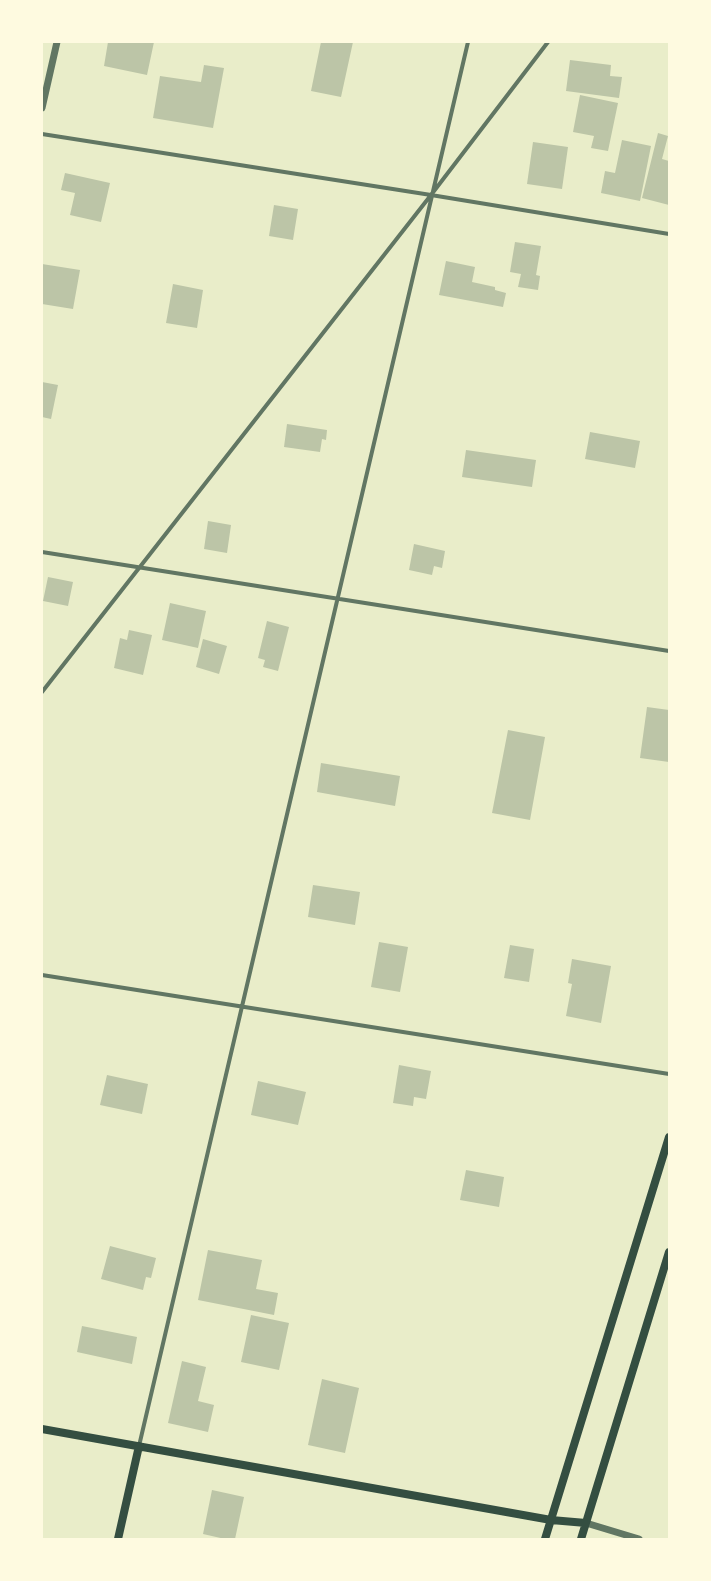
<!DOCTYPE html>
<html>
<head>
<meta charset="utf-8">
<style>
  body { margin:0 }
  #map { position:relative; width:711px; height:1581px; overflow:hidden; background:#e9edc9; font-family:"Source Serif 4",serif }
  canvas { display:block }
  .frame { position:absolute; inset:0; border:43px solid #fefae0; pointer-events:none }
</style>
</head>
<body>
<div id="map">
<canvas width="711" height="1581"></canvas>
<div class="frame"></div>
</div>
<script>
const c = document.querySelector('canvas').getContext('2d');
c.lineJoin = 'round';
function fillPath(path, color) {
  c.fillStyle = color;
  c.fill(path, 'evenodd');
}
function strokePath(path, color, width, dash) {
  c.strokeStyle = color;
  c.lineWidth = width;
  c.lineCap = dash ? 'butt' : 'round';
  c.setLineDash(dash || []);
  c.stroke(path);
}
const building = new Path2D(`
  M108 42H154L147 75 104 66Z
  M321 42H353L341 97 311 91Z
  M570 60 611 65 610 76 622 77 619 98 566 91Z
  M204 65 224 68 213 128 153 118 160 76 201 82Z
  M580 95 618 103 608 151 591 148 594 136 573 132Z
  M658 133 668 136 662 159 669 161V205L642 198Z
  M622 140 651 146 640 201 601 193 605 171 615 173Z
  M533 142 568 147 562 189 527 184Z
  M65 173 110 183 101 222 70 215 75 193 61 190Z
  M274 205 298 209 293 240 269 236Z
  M515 242 541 246 536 275 540 276 538 290 518 287 521 274 510 272Z
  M446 261 475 267 472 282 495 287V290L506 293 503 307 439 295Z
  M42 264 80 270 73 309 42 304Z
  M173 284 203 290 197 328 166 323Z
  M42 382 58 385 51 419 42 417Z
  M287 424 327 430 326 440 322 439 320 452 284 447Z
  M590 432 640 441 635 468 585 459Z
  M466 450 536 460 532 487 462 477Z
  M208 521 231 525 227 553 204 549Z
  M414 544 445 551 442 568 434 566 432 575 409 570Z
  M48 577 73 582 68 606 43 601Z
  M170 603 206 611 198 648 162 640Z
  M267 621 289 627 278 671 263 667 265 660 258 658Z
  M129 630 152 635 143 675 114 668 120 638 127 640Z
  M203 639 227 646 219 674 196 667Z
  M647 707 669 710V762L640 758Z
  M508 730 545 737 530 820 492 813Z
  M321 763 400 776 395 806 317 792Z
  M313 885 360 892 355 925 308 917Z
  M379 942 408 947 400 992 371 987Z
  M510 945 534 949 529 982 504 978Z
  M572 959 611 966 601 1023 566 1016 572 984 568 983Z
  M399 1065 431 1071 426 1099 414 1097 413 1106 393 1103Z
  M107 1075 148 1084 142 1114 100 1105Z
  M258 1081 306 1092 298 1125 251 1115Z
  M466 1170 504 1177 499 1207 460 1200Z
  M110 1246 156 1258 151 1278 146 1277 143 1290 101 1279Z
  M208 1250 262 1260 256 1289 278 1293 274 1315 198 1300Z
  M251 1315 289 1323 279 1370 241 1362Z
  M82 1326 137 1337 132 1364 77 1352Z
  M182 1361 206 1367 198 1401 214 1405 208 1432 168 1423Z
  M322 1379 359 1388 345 1453 308 1445Z
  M212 1490 244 1497 235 1539H225L203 1534Z`);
const minor = new Path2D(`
  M42 134 431 195 669 234
  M42 552 669 651
  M42 692 431 195 548 42
  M42 975 669 1074
  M139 1446 468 42`);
const tertiary = new Path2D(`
  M42 108 57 42
  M586 1523 639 1539`);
const secondary = new Path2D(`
  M42 1429 551 1520 586 1523
  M118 1539 139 1446
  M545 1539 669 1137
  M581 1539 669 1252`);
fillPath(building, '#bcc5a7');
strokePath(minor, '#617663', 4);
strokePath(tertiary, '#617663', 7);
strokePath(secondary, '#344e41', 8);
</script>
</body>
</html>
